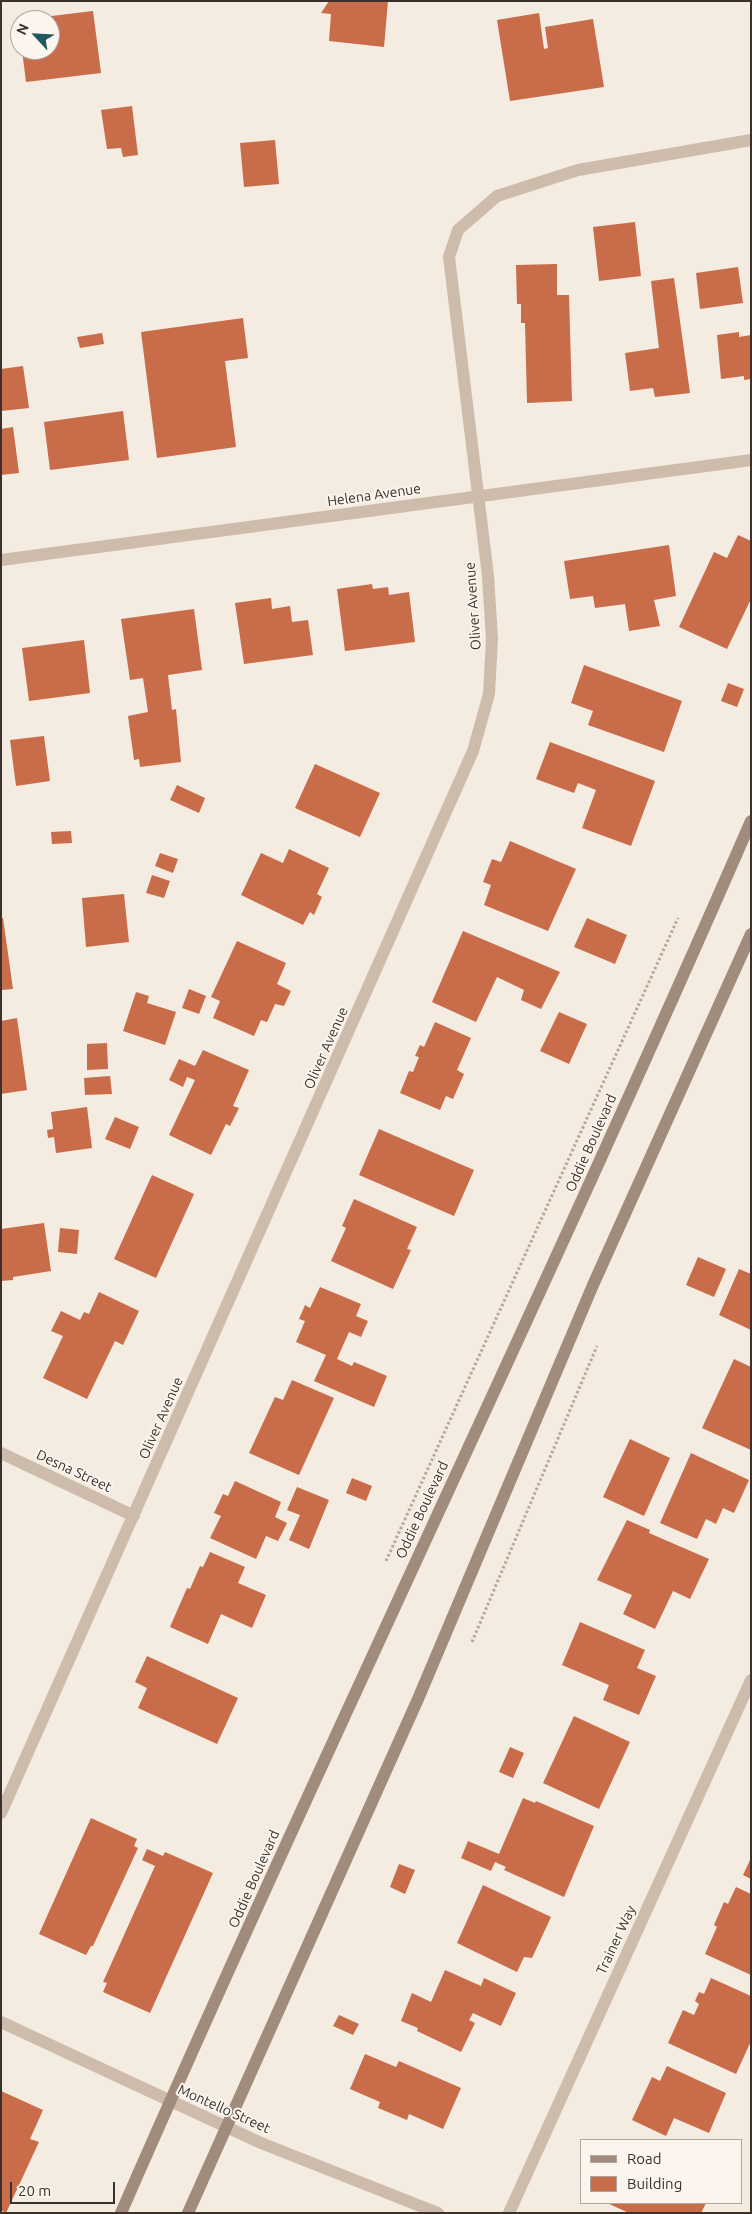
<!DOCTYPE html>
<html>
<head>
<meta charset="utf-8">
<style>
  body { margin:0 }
  #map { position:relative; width:752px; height:2214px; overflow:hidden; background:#f4ebe1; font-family:Ubuntu,sans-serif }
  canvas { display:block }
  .frame { position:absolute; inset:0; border:2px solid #3b302b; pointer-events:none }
  .legend { position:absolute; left:580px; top:2139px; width:162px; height:65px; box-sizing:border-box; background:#fbf5ee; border:1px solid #aea6a0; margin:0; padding:6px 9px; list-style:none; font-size:15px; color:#3b302b }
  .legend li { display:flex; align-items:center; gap:10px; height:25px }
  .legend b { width:25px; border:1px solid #aea6a0 }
  .north { position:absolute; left:10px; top:10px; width:50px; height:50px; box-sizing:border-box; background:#fbf5ee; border:1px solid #aea6a0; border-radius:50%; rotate:295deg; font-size:14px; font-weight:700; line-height:20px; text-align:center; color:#3b302b }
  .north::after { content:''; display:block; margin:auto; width:18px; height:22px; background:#1f595e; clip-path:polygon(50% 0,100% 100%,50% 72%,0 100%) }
  .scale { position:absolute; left:10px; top:2182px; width:105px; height:22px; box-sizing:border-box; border:2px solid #3b302b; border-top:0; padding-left:6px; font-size:15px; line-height:18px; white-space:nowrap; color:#3b302b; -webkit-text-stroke:4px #fbf5ee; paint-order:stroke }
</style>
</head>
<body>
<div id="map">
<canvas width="752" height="2214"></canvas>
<div class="frame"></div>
<ul class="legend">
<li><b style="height:6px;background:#a18b7d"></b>Road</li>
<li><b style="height:14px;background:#c86c4a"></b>Building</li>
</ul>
<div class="north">N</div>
<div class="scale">20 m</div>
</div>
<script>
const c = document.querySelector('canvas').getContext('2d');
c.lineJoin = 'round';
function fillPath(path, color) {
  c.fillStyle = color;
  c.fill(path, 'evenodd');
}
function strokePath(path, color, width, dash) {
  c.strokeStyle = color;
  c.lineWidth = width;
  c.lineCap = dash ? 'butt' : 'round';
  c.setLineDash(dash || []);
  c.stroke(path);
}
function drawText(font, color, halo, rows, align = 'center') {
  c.font = font + ' Ubuntu,sans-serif';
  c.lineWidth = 4;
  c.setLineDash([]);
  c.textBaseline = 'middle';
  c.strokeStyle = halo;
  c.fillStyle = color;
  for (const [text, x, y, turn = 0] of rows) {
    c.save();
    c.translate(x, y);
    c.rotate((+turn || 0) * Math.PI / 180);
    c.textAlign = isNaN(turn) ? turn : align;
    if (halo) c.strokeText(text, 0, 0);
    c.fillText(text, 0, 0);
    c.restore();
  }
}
const building = new Path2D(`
  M329 1H388L384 47 329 41 331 14 321 13Z
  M93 11 101 73 26 82 22 50H50V20H43V17Z
  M539 13 544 49 548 48 545 27 593 19 604 87 510 101 497 20Z
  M132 106 138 155 123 157 121 148 107 149 101 110Z
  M275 140 279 184 244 187 240 143Z
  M635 222 641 276 599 281 593 227Z
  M557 264V295H569L572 401 527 403 525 323H521V304H517L516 265Z
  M738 267 743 303 700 309 696 273Z
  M674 278 690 393 655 397 653 388 630 391 625 353 659 348 651 281Z
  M243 318 248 358 225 361 236 447 157 458 141 332Z
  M739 332V337L751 335V379L744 380V376L721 379 717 335Z
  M102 333 104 344 80 348 77 337Z
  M23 366 29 408 1 411V369Z
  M123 411 129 460 50 470 44 422Z
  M13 427 19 473 1 475V429Z
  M738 535 751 541V599L727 649 679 627 714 552 727 558Z
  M669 545 676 596 654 600 660 626 629 631 625 604 595 608 593 596 570 599 564 561Z
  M372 584 373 589 388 587 389 595 409 592 415 642 345 651 337 589Z
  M271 598 272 609 290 606 292 622 308 620 313 655 244 664 235 603Z
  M194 609 202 670 168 675 172 710 176 709 181 762 140 767 139 759 134 760 128 716 148 712 143 678 130 680 121 619Z
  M84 640 90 693 29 701 22 648Z
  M584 665 682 701 664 752 588 725 593 711 571 703Z
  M728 683 744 689 737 707 721 701Z
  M44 736 50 781 16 786 10 740Z
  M550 742 655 781 631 846 582 828 596 790 578 783 574 793 536 779Z
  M315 764 380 793 360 837 295 808Z
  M177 785 205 798 199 813 170 800Z
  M71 831 72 843 52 844 51 832Z
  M510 841 576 869 548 931 484 905 491 885 483 882 492 859 501 862Z
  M289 849 329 868 317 894 322 897 314 915 310 912 303 925 241 895 261 853 283 863Z
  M160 853 178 859 173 873 155 866Z
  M152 875 170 881 164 898 146 893Z
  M124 894 129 942 86 947 82 898Z
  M1 918H3L13 989 1 990Z
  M587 918 627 935 615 964 574 947Z
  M463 931 560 972 541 1009 521 1000 524 990 497 977 476 1022 432 1002Z
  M237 941 286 963 277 984 291 991 284 1006 275 1004 267 1022 261 1020 254 1036 213 1018 220 1001 211 997Z
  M189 989 206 996 199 1014 182 1008Z
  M136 992 149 996 147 1003 176 1012 165 1045 123 1031Z
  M559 1012 587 1024 569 1064 540 1051Z
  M17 1018 27 1090 1 1094V1021Z
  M435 1022 471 1038 457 1070 464 1074 453 1099 446 1096 440 1110 400 1093 409 1071 413 1072 419 1057 415 1056 420 1045 424 1047Z
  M107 1043 108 1069 87 1070V1044Z
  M203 1050 249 1070 233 1106 239 1108 230 1126 226 1124 211 1155 169 1135 195 1080 187 1077 183 1087 169 1080 179 1059 195 1066Z
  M110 1076 112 1094 85 1095 84 1078Z
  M87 1107 92 1148 56 1153 54 1137 48 1138 47 1130 53 1129 51 1112Z
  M115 1117 139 1127 130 1149 105 1139Z
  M379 1129 474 1170 454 1216 359 1175Z
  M152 1175 194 1194 156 1278 114 1259Z
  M354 1199 417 1227 407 1249 411 1250 393 1289 331 1261 346 1228 342 1226Z
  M44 1223 51 1271 13 1277V1280L1 1281V1229Z
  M60 1228 79 1230 77 1254 58 1252Z
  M698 1257 726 1269 714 1297 686 1285Z
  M739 1269 751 1274V1330L719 1315Z
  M320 1287 361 1304 356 1316 368 1321 361 1337 349 1332 337 1359 352 1366 354 1362 387 1376 374 1407 314 1381 326 1355 296 1342 305 1321 299 1319 305 1305 310 1308Z
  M99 1292 139 1311 123 1345 115 1341 87 1399 43 1378 63 1336 51 1331 61 1311 80 1320 84 1312 89 1314Z
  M734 1359 751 1367V1450L702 1428Z
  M292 1380 334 1398 299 1475 249 1453 275 1397 283 1400Z
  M630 1439 670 1458 644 1516 603 1497Z
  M691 1453 749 1480 734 1513 723 1508 716 1524 706 1519 697 1539 660 1523Z
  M352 1478 372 1486 366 1501 346 1493Z
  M235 1481 281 1502 275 1517 287 1523 278 1541 266 1536 256 1559 210 1538 221 1516 214 1513 223 1494 228 1496Z
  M297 1487 329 1500 309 1549 289 1540 300 1515 287 1510Z
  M627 1520 650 1530 649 1533 709 1559 690 1599 673 1591 655 1629 623 1614 632 1595 597 1580Z
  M210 1552 245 1567 238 1583 266 1595 252 1628 221 1614 208 1644 170 1627 187 1588 190 1589 200 1566 203 1567Z
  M580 1622 645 1650 637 1668 656 1676 639 1715 603 1700 609 1685 562 1665Z
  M147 1656 238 1698 217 1744 138 1708 147 1688 135 1682Z
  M574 1716 630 1742 599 1809 543 1783Z
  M510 1747 524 1753 513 1778 499 1772Z
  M523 1798 535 1803 536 1801 594 1826 564 1897 504 1870 506 1867 495 1862 491 1871 461 1858 468 1841 499 1854Z
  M91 1818 137 1839 134 1846 138 1848 93 1946H91L86 1955 39 1934Z
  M147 1849 163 1856 165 1852 213 1873 150 2013 103 1992 107 1983 103 1982 155 1866 142 1860Z
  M751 1858V1879L743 1875Z
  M399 1864 415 1870 405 1894 390 1887Z
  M483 1885 551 1917 532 1958 524 1957 517 1972 457 1943Z
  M736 1887 751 1894V1975L705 1954 717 1927 714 1925 724 1902 728 1904Z
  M445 1970 481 1986 484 1978 516 1993 501 2026 473 2013 469 2020 475 2023 461 2052 417 2031 418 2028 401 2021 412 1993 431 2002Z
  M711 1978 751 1996V2041L736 2074 668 2043 683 2010 694 2015 699 2004 695 2001 699 1992 704 1994Z
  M339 2015 359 2024 353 2035 333 2026Z
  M365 2054 396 2067 399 2061 461 2088 443 2129 409 2114 407 2120 378 2108 380 2102 350 2089Z
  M667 2066 726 2093 709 2133 674 2118 666 2136 632 2120 652 2077 660 2081Z
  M1 2091 43 2110 30 2139 39 2142 6 2213 1 2210Z
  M607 2203H706L701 2213H629Z`);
const path = new Path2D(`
  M386 1561 678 918
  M472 1642 597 1346`);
const service = new Path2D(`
  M449 257 458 230 497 196 578 170 751 140`);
const minor = new Path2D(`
  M1 560 751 460
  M1 1453 134 1516
  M1 1813 473 751 489 694 492 639 488 576 449 257
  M1 2022 261 2143 438 2213
  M509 2213 751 1680`);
const secondary = new Path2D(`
  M121 2213C325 1746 548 1288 751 821
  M188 2213 418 1699 593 1285 751 934`);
const streetNames = [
  ["Helena Avenue",374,495,-8],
  ["Oliver Avenue",473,606,-94],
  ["Oliver Avenue",326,1048,-66],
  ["Oddie Boulevard",591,1143,-66],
  ["Oliver Avenue",161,1418,-66],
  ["Desna Street",74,1471,25],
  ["Oddie Boulevard",422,1510,-65],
  ["Oddie Boulevard",254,1879,-66],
  ["Trainer Way",616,1940,-65],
  ["Montello Street",224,2109,24]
];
fillPath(building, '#c86c4a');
strokePath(path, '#b9a696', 3, [2.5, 2.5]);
strokePath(service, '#cdbcac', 12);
strokePath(minor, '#cdbcac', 12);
strokePath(secondary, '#a18b7d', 12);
drawText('14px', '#3b302b', '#fbf5ee', streetNames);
</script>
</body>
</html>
